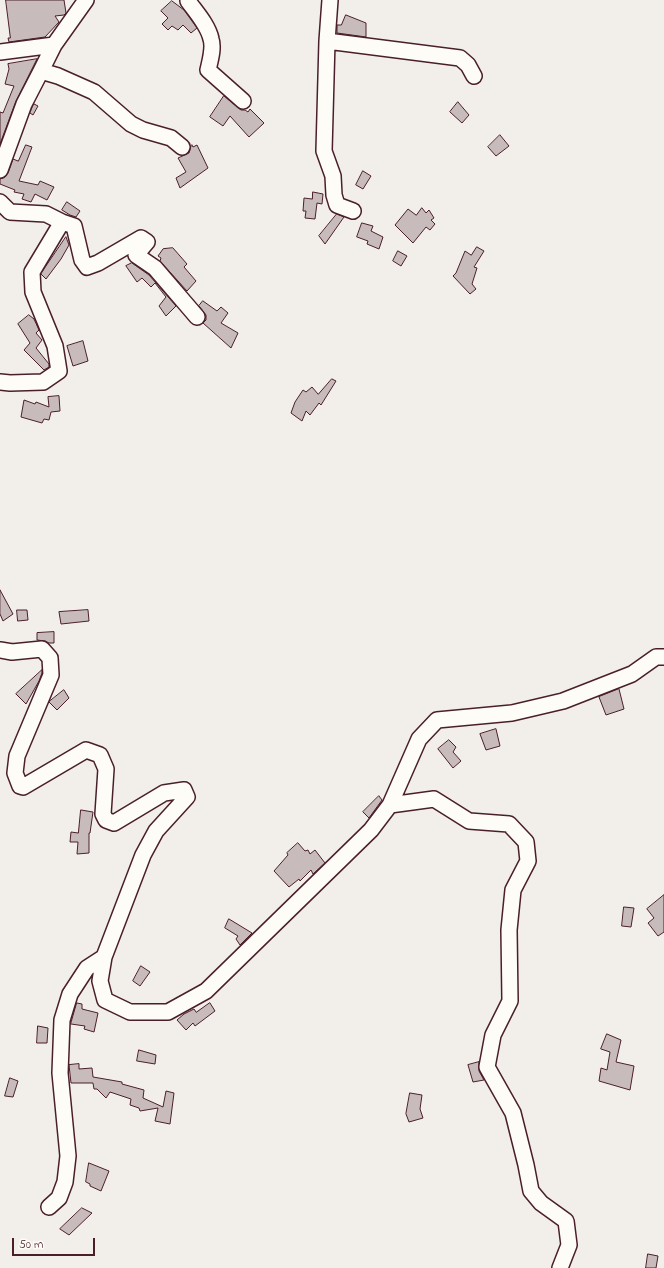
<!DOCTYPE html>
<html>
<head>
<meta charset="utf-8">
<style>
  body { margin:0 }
  #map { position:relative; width:664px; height:1268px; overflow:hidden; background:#f2efeb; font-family:"Indie Flower",sans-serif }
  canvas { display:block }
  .scale { position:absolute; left:12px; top:1238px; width:83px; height:18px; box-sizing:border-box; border:2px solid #4a1f2b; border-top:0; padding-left:5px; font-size:12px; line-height:14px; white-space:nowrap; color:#4a1f2b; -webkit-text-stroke:3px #fdfcf7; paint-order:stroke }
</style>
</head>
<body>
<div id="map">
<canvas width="664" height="1268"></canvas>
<div class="scale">50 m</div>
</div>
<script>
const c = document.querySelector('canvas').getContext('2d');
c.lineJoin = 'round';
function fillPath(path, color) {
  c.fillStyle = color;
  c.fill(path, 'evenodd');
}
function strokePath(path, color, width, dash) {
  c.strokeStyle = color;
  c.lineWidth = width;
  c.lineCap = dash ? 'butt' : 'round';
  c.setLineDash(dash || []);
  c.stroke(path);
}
const building = new Path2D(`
  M6 0H64L66 13 64 15 55 16 59 22 45 37 9 42 8 38H10Z
  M172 1 184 10 197 28 191 33 183 25 178 30 172 26 168 30 162 24 168 18 161 11Z
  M346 15 366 23V37L337 33V25H341Z
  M37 59 16 101 0 144V112L3 113 14 86 5 84 9 69 8 64Z
  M224 96 241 110H245L248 112 250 109 264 123 249 137 230 116 223 126 210 117Z
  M458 102 469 115 462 123 450 112Z
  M34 104 38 106 33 115 30 113Z
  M500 135 509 146 496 156 488 147Z
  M26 145 32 147 19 181 38 185 40 181 54 187 47 200 35 194 31 202 22 199 24 194 14 192 15 190 0 184V179L5 177 8 173 13 159 18 161Z
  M192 145 193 147 197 145 208 168 180 188 176 178 186 172 178 158 189 153 191 146Z
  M363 171 371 176 363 189 356 185Z
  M313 192 323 194 322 204 317 203 315 219 305 218 306 211H303L304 198 312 199Z
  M67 202 80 211 76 217 70 215 62 210Z
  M422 208 426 213 429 210 434 218 431 220 435 224 430 230 426 227 413 243 395 225 408 209 416 215Z
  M337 214 344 217 325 244 319 236Z
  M362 223 373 226 371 231 383 237 379 249 367 244 368 241 357 237Z
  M66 237 69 245 61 259 46 279 41 274Z
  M477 247 484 251 474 267 477 268 472 284 476 289 470 294 453 276 456 273 465 251 471 255Z
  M173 248 187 264 184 267 196 281 187 291 160 261 161 258 158 256 163 249Z
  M398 251 407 256 401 266 393 261Z
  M132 263 149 275 176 306 166 316 159 306 166 297 155 283 151 287 142 278 137 282 126 266Z
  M203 301 217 311 221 307 228 313 221 323 238 333 231 348 203 323 206 320V315L199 306Z
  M29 315 34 319 39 330 36 333 42 340 36 348 49 364V367L44 370 24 350 30 343 18 324Z
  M83 341 88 361 73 366 67 346Z
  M332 379 336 381 321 405 319 403 310 415 306 411 302 421 291 413 295 402 303 390 306 392 312 387 318 394Z
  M59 396 60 411 51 412 49 420 44 419 42 423 21 417 24 400 35 404 36 402 49 407 48 397Z
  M0 590 13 614 3 621 0 614Z
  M17 610H27L28 620 18 621Z
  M88 610 89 621 61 624 59 612Z
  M54 632V643H49L45 641 37 640V633Z
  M42 670V673L39 681 26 704 16 694Z
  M619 689 624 709 606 715 599 697Z
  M64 690 69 698 57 710 49 702Z
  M496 729 500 746 486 750 480 734Z
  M449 740 456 747 453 752 461 761 453 768 438 749Z
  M379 796 382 800 369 818 363 812Z
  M81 810 93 812 90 833H89V853L77 854 78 842H70L71 832 78 833Z
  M298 843 305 851 308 850 310 854 315 850 325 863 313 874 311 870 300 881 299 879 289 887 274 871 288 855 287 853Z
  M664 895V932L658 936 648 923 654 918 647 909Z
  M624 907 634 908 631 927 622 926Z
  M229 919 252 933 240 945 236 939 238 936 225 928Z
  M141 966 150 972 140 986 133 981Z
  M77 1003 82 1004V1009L98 1013 94 1032 84 1029 85 1026 71 1024Z
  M210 1003 215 1011 195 1026 193 1023 186 1030 177 1020 184 1014 194 1009 196 1012Z
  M38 1026 48 1028 47 1043H37Z
  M607 1034 621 1040 616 1062 634 1066 630 1090 599 1081 601 1068 607 1070 610 1052 601 1049Z
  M139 1050 156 1055 155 1064 137 1061Z
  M479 1062V1071L484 1080 473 1082 468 1065Z
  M79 1064V1069L92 1068 93 1077 122 1082V1084L144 1090 143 1098 163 1107 166 1091 174 1093 170 1124 155 1121 158 1108 140 1111 139 1108 130 1105 131 1099 110 1092 106 1098 97 1089H94L93 1083H71L69 1065Z
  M10 1078 18 1081 13 1097 5 1096Z
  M410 1093 422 1095 420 1109 423 1118 409 1122 406 1114Z
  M89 1163 109 1171 101 1191 90 1186V1184L86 1182Z
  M82 1208 92 1213 69 1235 60 1229Z
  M648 1254 658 1256 656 1268H646Z`);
const minor = new Path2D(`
  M330 0 327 41 324 151 333 176 334 195 337 205 353 211
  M188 1C196 12 208 25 211 39 214 48 210 61 208 70L243 101
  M327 41 460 58 468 65 474 76
  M0 52 54 45
  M41 71 58 76 94 92 131 124 143 130 171 138 182 147
  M0 170 24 104 41 71 54 45 86 0
  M0 202 10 212 46 214 62 222 32 272 33 292 55 346 59 371 43 382 10 383 0 382
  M62 222 74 226 82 260 87 267 98 263 141 238 147 242 136 255 155 268 197 317
  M0 650 12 652 42 649 50 658 51 675 17 756 15 773 20 786 23 787 86 750 100 755 106 769 103 814 106 820 114 823 164 793 184 790 187 797 156 831 143 855 104 957 100 981 105 1000 130 1012H168L206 991 371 830 390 805 419 739 437 720 512 713 563 701 632 674 656 657H664
  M390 805 434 799 469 821 509 824 526 842 528 861 513 890 509 930 510 1001 493 1035 487 1067 513 1113 526 1165 531 1191 541 1203 566 1221 569 1245 560 1268
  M49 1207 59 1198 65 1182 68 1156 60 1073 62 1020 70 994 87 968 104 957`);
fillPath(building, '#c8bbbb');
strokePath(building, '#4a1f2b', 1);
strokePath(minor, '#4a1f2b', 18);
strokePath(minor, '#fdfcf7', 15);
</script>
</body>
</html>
